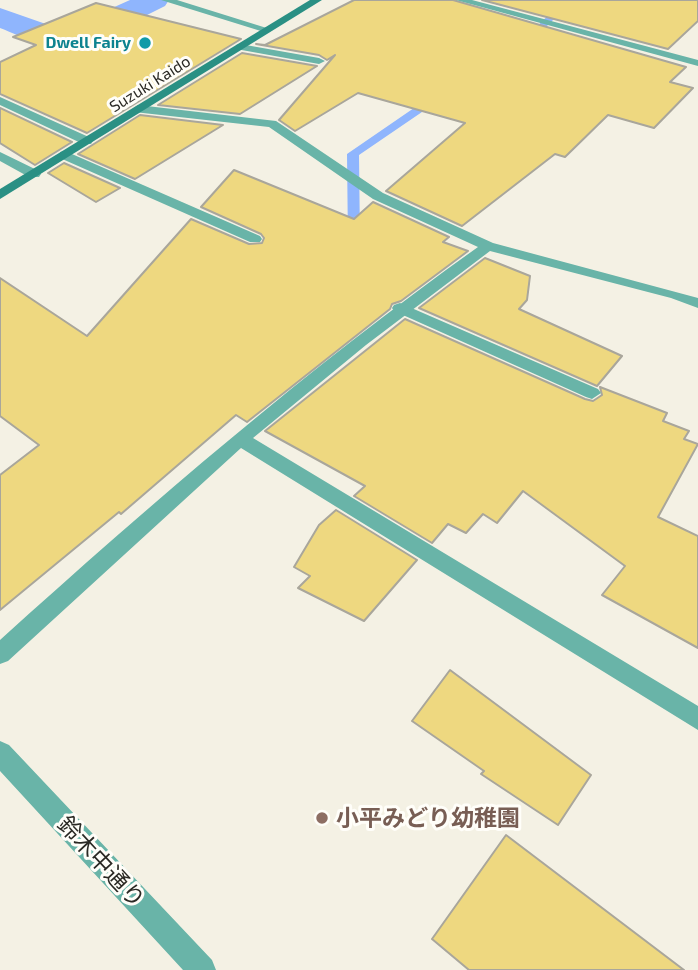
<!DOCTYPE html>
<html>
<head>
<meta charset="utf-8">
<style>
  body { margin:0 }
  canvas { display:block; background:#f4f1e4 }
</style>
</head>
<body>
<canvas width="698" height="970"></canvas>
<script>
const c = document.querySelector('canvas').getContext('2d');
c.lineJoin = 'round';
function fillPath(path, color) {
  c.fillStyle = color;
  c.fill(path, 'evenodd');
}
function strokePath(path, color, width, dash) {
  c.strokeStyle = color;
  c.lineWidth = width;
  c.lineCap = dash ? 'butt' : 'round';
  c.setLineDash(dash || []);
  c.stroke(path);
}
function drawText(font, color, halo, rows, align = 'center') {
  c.font = font + ' "Exo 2","Noto Sans JP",sans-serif';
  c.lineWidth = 6;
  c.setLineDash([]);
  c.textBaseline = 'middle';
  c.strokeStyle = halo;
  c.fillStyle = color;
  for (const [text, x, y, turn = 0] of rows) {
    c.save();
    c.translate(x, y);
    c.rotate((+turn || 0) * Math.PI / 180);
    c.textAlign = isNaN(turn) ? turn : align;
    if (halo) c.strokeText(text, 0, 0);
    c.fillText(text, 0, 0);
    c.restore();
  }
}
const stream = new Path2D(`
  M564 0H573L530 43H524V39Z
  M438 100 442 101V105L422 112 359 155 360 242 358 245H348L347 154 414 108Z`);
const canal = new Path2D(`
  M130 0H169L165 6 87 45C51 54 33 41 0 28V8L63 30Z`);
const building = new Path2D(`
  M354 0H453L686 67 670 82 693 88 654 128 608 115 565 157 555 154 462 226 386 191 465 123 358 93 295 131 279 120 335 55 327 60 319 55 256 44 265 45Z
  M482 0H698V21L668 49Z
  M96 3 241 39 87 133 0 94V62L36 45 13 37Z
  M242 53 317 66 240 114 158 105Z
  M0 108 72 142 35 165 0 143Z
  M140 115 223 125 135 179 78 154Z
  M64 163 120 188 96 202 48 173Z
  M234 170 354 219 373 202 449 237 443 242 468 251 401 301 392 304 390 309 247 422 236 415 121 514 119 512 0 610V475L39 445 0 416V278L87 336 191 219 249 244 262 243 264 238 261 234 201 207Z
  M485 258 530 276 527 300 519 309 622 356 597 386 419 308Z
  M405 319 585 399 593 401 602 395 600 387 667 413 663 421 689 431 684 439 698 444 658 517 698 536V648L602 595 625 566 523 491 497 523 483 514 466 533 448 524 432 543 354 496 365 486 265 431Z
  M336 510 417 560 364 621 298 588 310 576 294 567 319 525Z
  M450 670 591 775 558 825 481 774 484 771 412 721Z
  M506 835 684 970H469L432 939Z`);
const service = new Path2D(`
  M161 0H177L273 30 264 32Z
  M240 44 319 58 325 61 319 64 236 49V45Z
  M0 97 91 138 93 141 91 144H83L0 105Z
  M65 151 260 236 262 239 260 242H250L60 158V152Z
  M0 152 39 171 41 174 39 177H29L0 161Z
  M400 303 598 389 601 393 592 399 586 397 394 311 392 308 394 305Z`);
const minor = new Path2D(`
  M456 0H472L698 60V66Z
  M138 105 276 121 383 193 493 243 698 298V308L671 298 490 251 366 345 253 438 698 706V730L241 448 8 661 0 664V640C155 500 308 368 478 247L373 199 269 127 134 112 132 109Z
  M0 741 9 745 212 960 216 970H183L0 771Z`);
const secondary = new Path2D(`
  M310 0H322L0 199V189Z`);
const markers = [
  [145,43,7,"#0f9aa8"],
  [322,818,7,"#8d6e63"]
];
const farCulturenames = [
  ["Dwell Fairy",131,43]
];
const farStreetnames = [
  ["Suzuki Kaido",150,84,-32]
];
const nearEducationnames = [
  ["小平みどり幼稚園",336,818]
];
const nearStreetnames = [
  ["鈴木中通り",101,862,47]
];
fillPath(stream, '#8fb5fd');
fillPath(canal, '#8fb5fd');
fillPath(building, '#eed880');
strokePath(building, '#a9a69b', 2);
fillPath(service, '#69b4a8');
fillPath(minor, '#69b4a8');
fillPath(secondary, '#2a9084');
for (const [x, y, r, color] of markers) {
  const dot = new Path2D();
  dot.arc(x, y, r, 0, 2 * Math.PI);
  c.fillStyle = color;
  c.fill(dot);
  strokePath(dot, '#fffef9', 2.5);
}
drawText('bold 16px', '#0d838f', '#fffef9', farCulturenames, 'right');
drawText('16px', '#2a2924', '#fffef9', farStreetnames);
drawText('bold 23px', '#785e54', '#fffef9', nearEducationnames, 'left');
drawText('23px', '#2a2924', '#fffef9', nearStreetnames);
</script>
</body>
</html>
